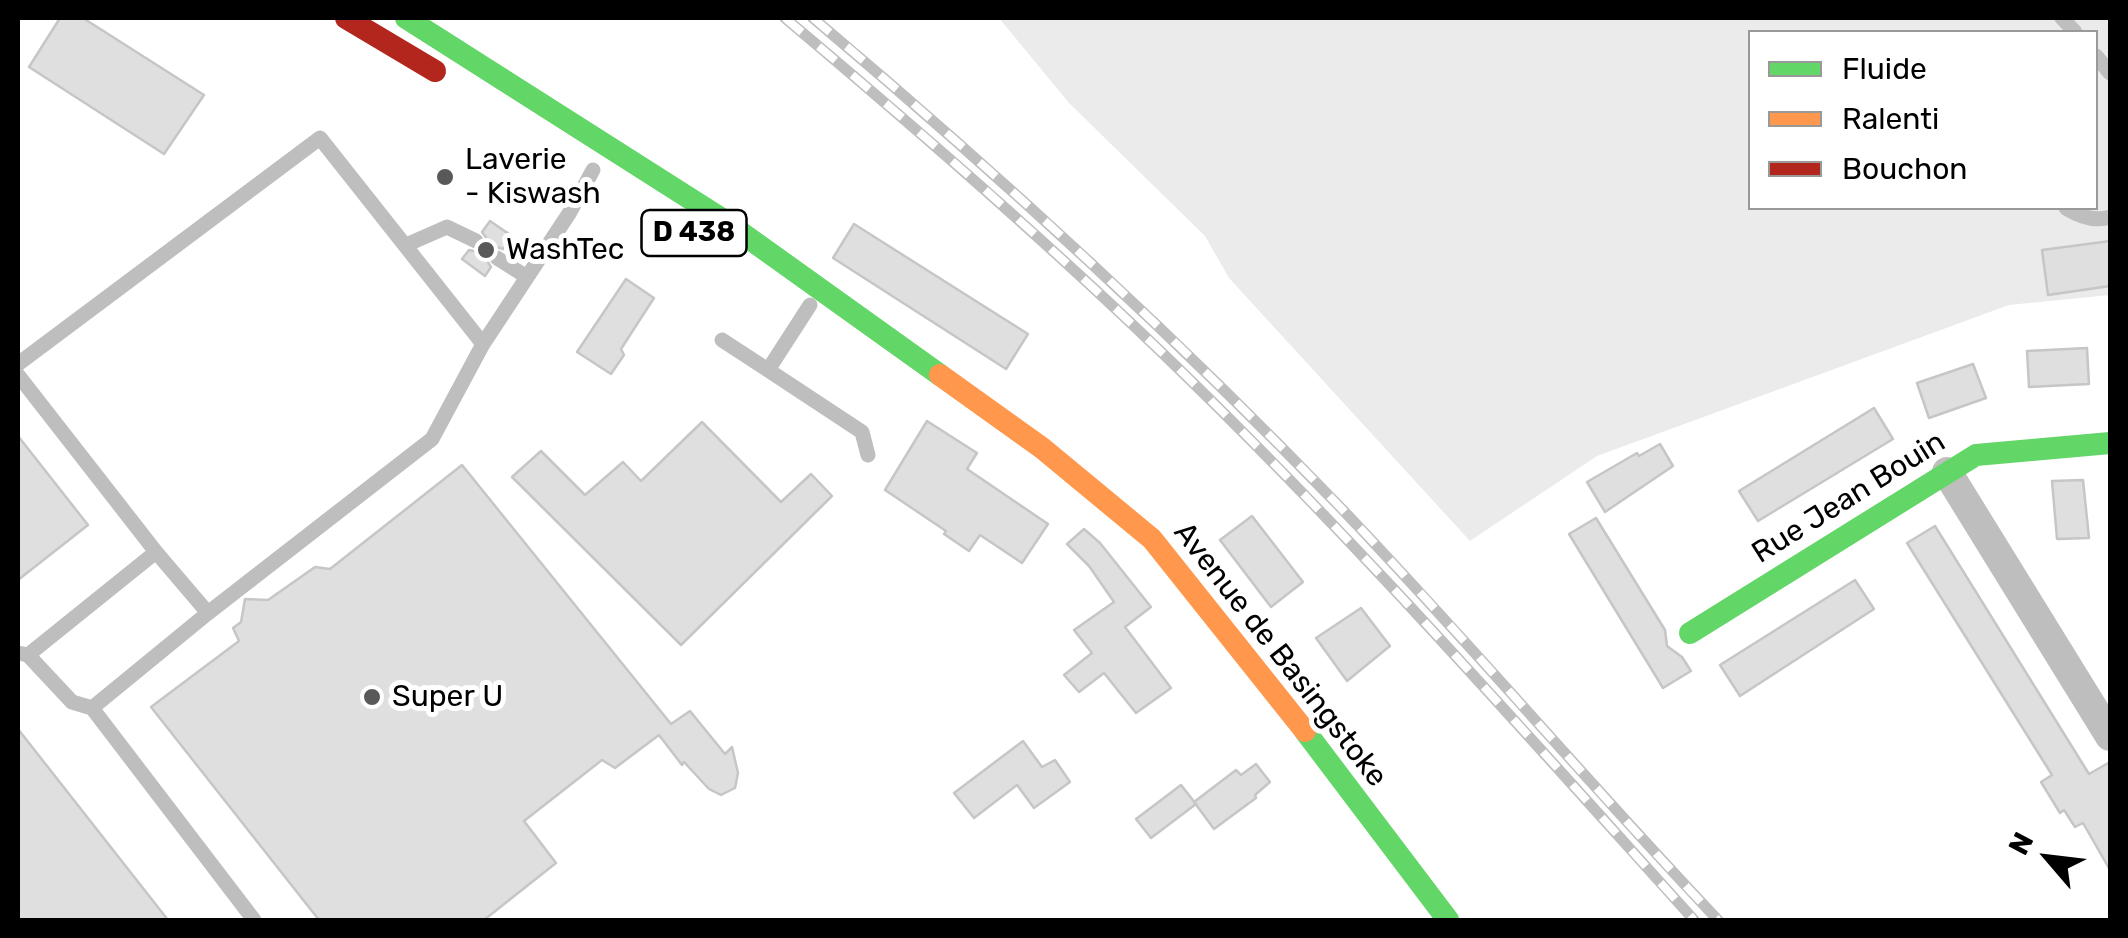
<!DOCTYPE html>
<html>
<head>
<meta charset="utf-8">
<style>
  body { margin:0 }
  #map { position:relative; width:2128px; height:938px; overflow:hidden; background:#fff; font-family:Rubik,sans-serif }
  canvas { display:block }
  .frame { position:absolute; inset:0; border:20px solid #000; pointer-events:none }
  .legend { position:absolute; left:1748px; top:30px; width:350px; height:180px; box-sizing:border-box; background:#fff; border:2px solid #999; margin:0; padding:12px 18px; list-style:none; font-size:30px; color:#000 }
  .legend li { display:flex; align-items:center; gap:20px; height:50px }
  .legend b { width:50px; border:2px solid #999 }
  .north { position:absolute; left:1998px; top:808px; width:100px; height:100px; -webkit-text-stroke:8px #fff; paint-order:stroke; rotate:298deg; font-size:28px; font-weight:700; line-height:40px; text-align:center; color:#000 }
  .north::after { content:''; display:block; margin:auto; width:35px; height:45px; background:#000; clip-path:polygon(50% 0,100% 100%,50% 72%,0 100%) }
</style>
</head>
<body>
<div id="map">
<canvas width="2128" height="938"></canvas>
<div class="frame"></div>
<ul class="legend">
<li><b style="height:12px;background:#63d668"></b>Fluide</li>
<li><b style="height:12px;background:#ff974d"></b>Ralenti</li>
<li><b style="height:12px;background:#b3261e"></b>Bouchon</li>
</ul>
<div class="north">N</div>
</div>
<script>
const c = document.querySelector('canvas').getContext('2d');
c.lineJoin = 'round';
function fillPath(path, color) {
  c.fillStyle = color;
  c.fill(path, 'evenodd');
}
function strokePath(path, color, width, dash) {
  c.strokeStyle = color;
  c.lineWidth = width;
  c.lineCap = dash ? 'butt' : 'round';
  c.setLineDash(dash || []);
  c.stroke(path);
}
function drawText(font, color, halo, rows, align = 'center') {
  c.font = font + ' Rubik,sans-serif';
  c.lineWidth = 10;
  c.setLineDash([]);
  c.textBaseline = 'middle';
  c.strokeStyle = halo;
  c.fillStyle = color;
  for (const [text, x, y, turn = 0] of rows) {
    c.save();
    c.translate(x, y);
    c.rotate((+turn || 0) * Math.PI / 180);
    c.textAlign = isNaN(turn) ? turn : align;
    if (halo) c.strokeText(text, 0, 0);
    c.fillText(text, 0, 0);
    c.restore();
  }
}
const green = new Path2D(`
  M999 18H2110V295L2009 305 1597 456 1470 541 1229 278 1205 236 1069 103ZM1750 32H2096V208H1750Z`);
const building = new Path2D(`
  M60 18H83L204 95 164 154 29 67Z
  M490 221 512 236 503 249 496 247 488 251 486 259 491 267 485 276 462 259 469 250 478 252 486 247 487 239 482 232Z
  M854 224 1028 334 1006 369 833 258Z
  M2110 241V286L2048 295 2042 250Z
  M626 279 654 298 621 349 624 355 611 374 577 352Z
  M2087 348 2089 384 2029 387 2027 351Z
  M1973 364 1986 398 1929 418 1917 383Z
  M1874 408 1893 439 1758 521 1739 491Z
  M927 421 977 453 967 469 1048 524 1022 563 980 535 969 551 944 534 946 531 885 490Z
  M702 422 781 502 811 474 832 496 681 645 512 477 541 451 585 495 623 462 641 481Z
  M18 436 88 525 18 580Z
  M1660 444 1673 466 1605 512 1587 482 1637 453 1639 456Z
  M462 465 671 724 690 711 725 754 732 747 738 773 735 788 721 795 709 789 684 762 682 765 659 735 615 768 602 760 524 821 556 863 484 920H319L151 707 239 641 233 628 241 622 245 599 268 600 315 567 330 569Z
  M2083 480 2089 538 2057 539 2052 481Z
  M1252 516 1303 582 1271 607 1220 540Z
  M1596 518 1665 630 1667 646 1682 657 1691 671 1663 688 1569 534Z
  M1935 526 2089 774 2110 762V870L2083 823 2075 827 2064 810 2060 813 2041 782 2052 775 1907 543Z
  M1084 529 1100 543 1151 607 1125 627 1171 688 1136 713 1104 673 1079 692 1064 675 1092 653 1074 630 1114 602 1089 566 1067 544Z
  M1855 580 1874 609 1740 696 1720 665Z
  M1361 608 1390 646 1347 681 1316 638Z
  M18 729 168 920H18Z
  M1023 741 1042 767 1055 760 1070 782 1034 808 1017 785 974 818 954 793Z
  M1256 764 1270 782 1255 795 1256 798 1214 829 1194 802 1236 770 1241 775Z
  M1181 785 1196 804 1151 838 1136 819Z`);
const lane = new Path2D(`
  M2062 18 2075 32
  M2096 56 2110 73
  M2066 208C2079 216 2095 222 2110 217
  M406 245 447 227 476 241
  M497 258 527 277
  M810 305 768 370 862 432 868 455
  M722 340 768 370
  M18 364 320 138 483 344 570 212 593 170
  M18 375 156 552 208 613 432 439 483 344
  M18 653 28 655 156 552
  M28 655 72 702 92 708 208 613
  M92 708 254 920`);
const street = new Path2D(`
  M1947 472 2110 736`);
const fast = new Path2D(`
  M406 18 722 219 940 375
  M1690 633 1976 455 2110 443
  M1305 731 1448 920`);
const slow = new Path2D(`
  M940 375 1042 448 1152 539 1305 731`);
const jam = new Path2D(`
  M346 18 435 71`);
const rail = new Path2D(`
  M785 18C904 118 1022 220 1135 327 1333 514 1513 719 1694 920
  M813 18C996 172 1173 334 1340 507 1469 642 1590 785 1718 920`);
const markers = [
  [445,177,10,"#595959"],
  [486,250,10,"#595959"],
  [372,697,10,"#595959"]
];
const shields = [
  [694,233,105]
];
const shieldNames = [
  ["D 438",694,233]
];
const poiNames = [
  ["Laverie",465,160],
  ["- Kiswash",465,194],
  ["WashTec",506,250],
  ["Super U",392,697]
];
const streetNames = [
  ["Rue Jean Bouin",1849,498,-32],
  ["Avenue de Basingstoke",1280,655,52]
];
fillPath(green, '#ebebeb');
fillPath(building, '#dfdfdf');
strokePath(building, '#c6c6c6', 2.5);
strokePath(lane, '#bebebe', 15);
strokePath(street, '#bebebe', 30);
strokePath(fast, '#63d668', 22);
strokePath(slow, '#ff974d', 22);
strokePath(jam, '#b3261e', 22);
strokePath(rail, '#bebebe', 11);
strokePath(rail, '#fff', 8, [22]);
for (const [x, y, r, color] of markers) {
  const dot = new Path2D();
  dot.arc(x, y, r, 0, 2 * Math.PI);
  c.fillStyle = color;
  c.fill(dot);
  strokePath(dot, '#fff', 4);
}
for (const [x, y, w] of shields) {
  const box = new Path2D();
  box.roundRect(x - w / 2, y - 23, w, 46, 8);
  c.fillStyle = '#fff';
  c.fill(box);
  strokePath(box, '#000', 2.5);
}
drawText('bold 28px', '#000', null, shieldNames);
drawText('30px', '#000', '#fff', poiNames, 'left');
drawText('30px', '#000', '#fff', streetNames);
</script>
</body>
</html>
